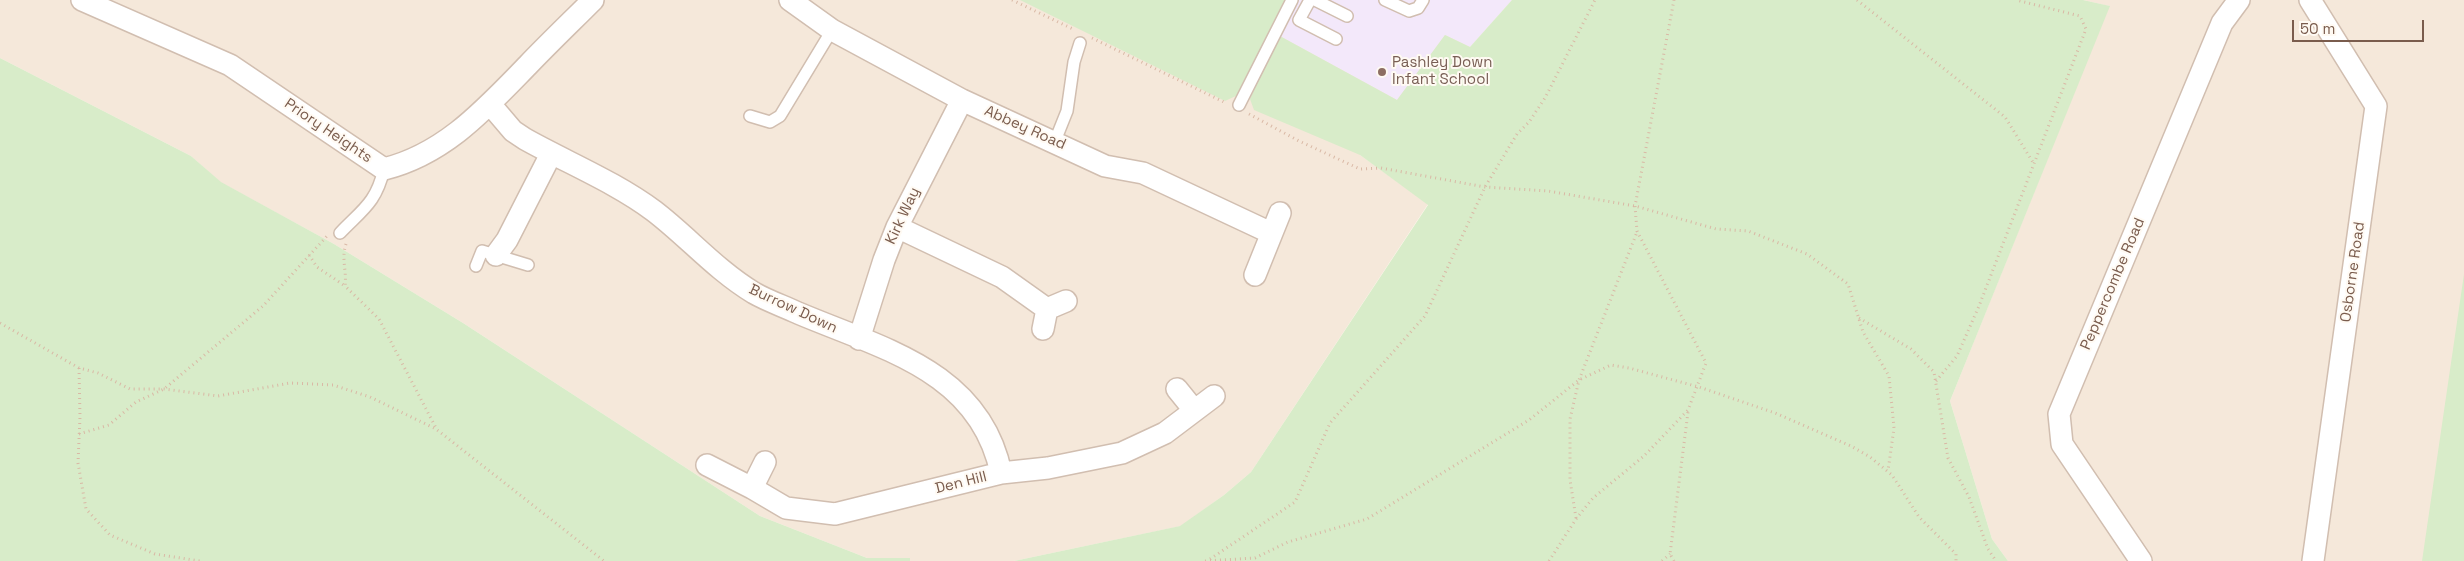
<!DOCTYPE html>
<html>
<head>
<meta charset="utf-8">
<style>
  body { margin:0 }
  #map { position:relative; width:2464px; height:561px; overflow:hidden; background:#fdf6ec; font-family:"Space Grotesk",sans-serif }
  canvas { display:block }
  .scale { position:absolute; left:2292px; top:20px; width:132px; height:22px; box-sizing:border-box; border:2px solid #7a5c4d; border-top:0; padding-left:6px; font-size:15px; line-height:18px; white-space:nowrap; color:#7a5c4d; -webkit-text-stroke:4px #fffaf3; paint-order:stroke }
</style>
</head>
<body>
<div id="map">
<canvas width="2464" height="561"></canvas>
<div class="scale">50 m</div>
</div>
<script>
const c = document.querySelector('canvas').getContext('2d');
c.lineJoin = 'round';
function fillPath(path, color) {
  c.fillStyle = color;
  c.fill(path, 'evenodd');
}
function strokePath(path, color, width, dash) {
  c.strokeStyle = color;
  c.lineWidth = width;
  c.lineCap = dash ? 'butt' : 'round';
  c.setLineDash(dash || []);
  c.stroke(path);
}
function drawText(font, color, halo, rows, align = 'center') {
  c.font = font + ' "Space Grotesk",sans-serif';
  c.lineWidth = 4;
  c.setLineDash([]);
  c.textBaseline = 'middle';
  c.strokeStyle = halo;
  c.fillStyle = color;
  for (const [text, x, y, turn = 0] of rows) {
    c.save();
    c.translate(x, y);
    c.rotate((+turn || 0) * Math.PI / 180);
    c.textAlign = isNaN(turn) ? turn : align;
    if (halo) c.strokeText(text, 0, 0);
    c.fillText(text, 0, 0);
    c.restore();
  }
}
const residential = new Path2D(`
  M0 0H1512L1470 47 1360 155 1428 204 1251 472 1224 495 1181 526 1014 561H910V558H867L760 516 463 323 334 244 220 182 191 156 0 58Z
  M2083 0H2464V561H2008L1992 539 1950 401 2109 6Z`);
const education = new Path2D(`
  M1297 0H1512L1470 47 1445 35 1397 100 1278 35Z`);
const green = new Path2D(`
  M1020 0H1289L1238 95 1225 101Z
  M1512 0H2083L2110 6 1950 401 1992 539 2008 561H1014L1180 526 1224 495 1251 472 1428 205 1360 155 1254 110 1250 99 1278 35 1397 100 1445 35 1470 47Z
  M0 58 191 156 221 182 334 244 463 323 760 516 867 558H910V561H0Z
  M2464 274V561H2422Z`);
const path = new Path2D(`
  M1012 0 1075 30
  M1857 0 2005 117 2034 164
  M1092 38 1226 103
  M1249 114 1299 141 1360 169 1381 168 1485 187 1548 191 1635 206 1716 229 1748 231 1807 254 1848 284 1863 332 1889 376 1894 428 1888 471
  M346 244C341 259 347 271 345 286L379 319 436 428
  M309 255 317 267 345 286
  M1859 318 1911 349 1934 372 1948 458 1969 497 1988 549 1996 561
  M0 323 79 368 98 373 130 389H164L218 396 290 383 333 385 370 397 436 429 604 561
  M79 368 80 417 78 463 86 509 110 535 155 554 200 561
  M1936 381 1957 356 1979 306 2086 29 2080 16 2016 0
  M79 434 109 425 136 402 164 389 263 306 327 236
  M1576 518 1570 480V419L1579 380 1637 232
  M1210 559 1295 502 1330 423 1425 316 1485 187 1517 134 1529 122 1545 98 1595 0
  M1205 561 1255 558 1288 542 1367 519 1529 420 1579 380 1611 365 1629 368 1699 387 1775 413 1851 446 1870 457 1892 475 1919 517 1956 554V561
  M1549 561 1576 519 1593 498 1644 456 1688 410 1706 363 1637 231 1635 206 1674 0
  M1662 561 1670 554
  M1674 561 1670 554 1688 412`);
const lane = new Path2D(`
  M1310 0 1299 20 1336 39
  M1315 0 1347 16
  M1385 0 1409 11 1418 8 1423 0
  M1239 105 1292 0
  M750 116 770 122 780 116 832 30
  M1055 141 1067 111 1074 62 1080 43
  M340 233C363 209 376 203 384 169
  M476 266 482 251 528 265`);
const street = new Path2D(`
  M82 0 230 65 384 169C445 154 485 109 528 65 549 43 571 22 593 0
  M790 0 832 30 962 100 1105 166 1143 173 1271 233
  M2310 0 2376 106 2313 561
  M490 104 513 131 525 139C568 163 615 182 654 211 688 237 716 270 754 293 768 301 783 306 798 313 883 349 980 371 1001 473
  M897 227 1002 277 1047 309 1043 329
  M496 255 507 240 551 154
  M1255 275 1280 213
  M1047 309 1066 301
  M859 339 884 260 897 227 962 100
  M1177 389 1194 410
  M765 462 752 488 786 508 835 514 1001 473 1048 468 1122 453 1165 433 1214 396
  M707 465 752 488
  M2141 561 2062 444 2059 414 2222 23 2239 0`);
const markers = [
  [1382,72,5,"#8d6e63"]
];
const educationNames = [
  ["Pashley Down",1392,63],
  ["Infant School",1392,80]
];
const streetNames = [
  ["Abbey Road",1025,128,24],
  ["Priory Heights",328,131,34],
  ["Kirk Way",903,216,-65],
  ["Osborne Road",2353,272,-82],
  ["Peppercombe Road",2113,284,-67],
  ["Burrow Down",793,309,25],
  ["Den Hill",961,483,-14]
];
fillPath(residential, '#f5e8da');
fillPath(education, '#f3e8fa');
fillPath(green, '#d8ecc9');
strokePath(lane, '#d1beb0', 14);
strokePath(street, '#d1beb0', 24);
strokePath(path, '#d9b8a5', 3, [1, 4]);
strokePath(lane, '#fff', 11);
strokePath(street, '#fff', 21);
for (const [x, y, r, color] of markers) {
  const dot = new Path2D();
  dot.arc(x, y, r, 0, 2 * Math.PI);
  c.fillStyle = color;
  c.fill(dot);
  strokePath(dot, '#fffaf3', 2);
}
drawText('15px', '#785e54', '#fffaf3', educationNames, 'left');
drawText('15px', '#7a5c4d', '#fffaf3', streetNames);
</script>
</body>
</html>
